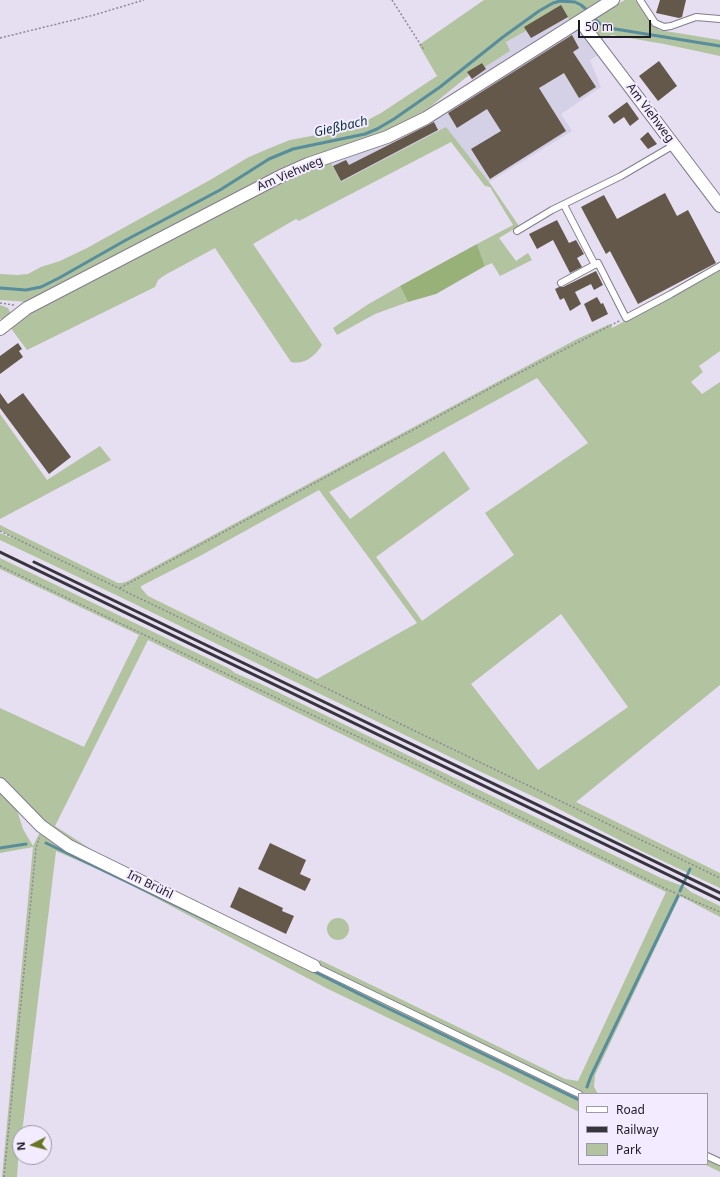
<!DOCTYPE html>
<html>
<head>
<meta charset="utf-8">
<style>
  body { margin:0 }
  #map { position:relative; width:720px; height:1177px; overflow:hidden; background:#e6def1; font-family:"Noto Sans",sans-serif }
  canvas { display:block }
  .legend { position:absolute; left:578px; top:1093px; width:130px; height:72px; box-sizing:border-box; background:#f3ebff; border:1px solid #9e98a7; margin:0; padding:5px 7px; list-style:none; font-size:12px; color:#1e1b22 }
  .legend li { display:flex; align-items:center; gap:8px; height:20px }
  .legend b { width:20px; border:1px solid #9e98a7 }
  .north { position:absolute; left:12px; top:1125px; width:40px; height:40px; box-sizing:border-box; background:#f3ebff; border:1px solid #9e98a7; border-radius:50%; rotate:264deg; font-size:11px; font-weight:700; line-height:16px; text-align:center; color:#1e1b22 }
  .north::after { content:''; display:block; margin:auto; width:14px; height:18px; background:#687622; clip-path:polygon(50% 0,100% 100%,50% 72%,0 100%) }
  .scale { position:absolute; left:578px; top:20px; width:73px; height:18px; box-sizing:border-box; border:2px solid #1e1b22; border-top:0; padding-left:5px; font-size:12px; line-height:14px; white-space:nowrap; color:#1e1b22; -webkit-text-stroke:3px #f3ebff; paint-order:stroke }
</style>
</head>
<body>
<div id="map">
<canvas width="720" height="1177"></canvas>
<ul class="legend">
<li><b style="height:5px;background:#fff"></b>Road</li>
<li><b style="height:5px;background:#38343d"></b>Railway</li>
<li><b style="height:11px;background:#b1c39f"></b>Park</li>
</ul>
<div class="north">N</div>
<div class="scale">50 m</div>
</div>
<script>
const c = document.querySelector('canvas').getContext('2d');
c.lineJoin = 'round';
function fillPath(path, color) {
  c.fillStyle = color;
  c.fill(path, 'evenodd');
}
function strokePath(path, color, width, dash) {
  c.strokeStyle = color;
  c.lineWidth = width;
  c.lineCap = dash ? 'butt' : 'round';
  c.setLineDash(dash || []);
  c.stroke(path);
}
function drawText(font, color, halo, rows, align = 'center') {
  c.font = font + ' "Noto Sans",sans-serif';
  c.lineWidth = 4;
  c.setLineDash([]);
  c.textBaseline = 'middle';
  c.strokeStyle = halo;
  c.fillStyle = color;
  for (const [text, x, y, turn = 0] of rows) {
    c.save();
    c.translate(x, y);
    c.rotate((+turn || 0) * Math.PI / 180);
    c.textAlign = isNaN(turn) ? turn : align;
    if (halo) c.strokeText(text, 0, 0);
    c.fillText(text, 0, 0);
    c.restore();
  }
}
const commercial = new Path2D(`
  M561 5 568 17 581 29 600 54 590 60 601 87 561 114 572 131 489 182 446 128 341 182 330 161 478 89 467 72 482 63 485 67 510 51 506 42 526 31Z`);
const green = new Path2D(`
  M484 0H606L570 21 561 6 526 31 506 42 510 51 485 67 482 63 468 72 469 75 430 107 399 127 362 142 29 302 0 300V274L17 275 28 274 41 267 60 261 87 248 210 180 249 157 270 148 290 140 348 129 360 124 381 113 437 76 419 45Z
  M625 0H635L659 30 720 40V56L664 44 612 35 598 40 590 28V20Z
  M446 127 489 182 519 226 499 238 516 261 528 253 532 260 500 276 492 263 485 266 477 244 513 225 490 187 485 186 451 142 299 221 296 219 253 244 322 345C315 356 305 365 291 362L215 248 165 275 158 280 155 287 27 350 10 327 23 316 288 178 330 161 341 182Z
  M720 270V351L699 366 703 372 691 382 702 394 720 382V685L576 802 720 873V888L633 847 545 802 477 770 114 594 0 540V533L15 539 0 530V525L118 583H122L128 581 577 339 610 324 612 328ZM537 378 588 443 485 513 514 555 422 621 376 557 470 489 444 451 350 519 329 492ZM319 490 417 623 317 679 148 596 141 588V586L198 557ZM561 614 628 707 538 770 471 684Z
  M400 286 408 302 375 314 337 335 333 328 367 305Z
  M0 305 8 308 10 312 9 315 4 319H0Z
  M0 414 47 480 100 446 111 460 0 519Z
  M0 558 230 669 235 673 261 684 564 831 661 878 685 887 691 892 720 906V917L680 896 595 1075 594 1087 598 1094H579V1112L501 1072 328 989 118 878 56 851 22 1133H20L17 1177H2L33 847 0 853V792L17 810 23 829 33 846 44 824 0 781V708L84 747 139 635 0 569ZM148 640 666 892 578 1081 565 1079 320 960 312 967 192 909 197 901 100 855 55 826Z
  M327 929a11 11 0 1 1 22 0a11 11 0 1 1-22 0Z
  M707 1152 720 1158V1172L704 1164H707Z`);
const forest = new Path2D(`
  M477 244 485 266 436 294 408 302 400 286Z`);
const stream = new Path2D(`
  M593 17 599 23 609 28 720 46
  M0 288 26 290 41 287 59 278 126 240 220 190 269 159 293 149 365 134 377 129 394 119 440 87 503 37 539 11 553 3 560 1 575 2 581 5 588 11
  M46 843 217 925
  M0 848 26 844
  M680 891 690 869
  M313 971 379 1004 579 1100
  M587 1087 591 1076 678 896`);
const building = new Path2D(`
  M660 0H686L682 17 679 18 656 13Z
  M561 5 568 17 531 38 524 27Z
  M572 35 579 48 573 52 596 87 579 98 564 73 539 88 566 131 490 179 471 149 501 131 487 109 457 128 448 113Z
  M659 61 677 86 658 101 639 76Z
  M482 63 486 69 472 79 467 72Z
  M627 102 639 119 630 126 624 117 614 124 608 116Z
  M434 122 438 130 341 181 333 166 346 160 349 165Z
  M648 132 657 144 648 149 640 139Z
  M665 193 677 216 688 210 716 263 638 304 610 251 606 254 581 207 604 195 617 219Z
  M557 220 569 243 576 240 584 254 577 258 582 267 570 273 553 240 537 249 529 234Z
  M596 271 603 285 594 290 591 284 575 292 581 304 570 311 564 298 560 300 555 289 559 287H563Z
  M597 297 601 304 603 303 608 314 592 322 584 304Z
  M18 343 22 349 19 351 23 357 0 374V356Z
  M0 393 8 404 23 393 71 457 49 474 0 408Z
  M270 843 306 860 300 874 311 879 305 891 258 869Z
  M239 887 283 908 282 911 294 916 286 934 230 907Z`);
const path = new Path2D(`
  M392 0 424 50
  M0 38 94 15 144 0
  M0 303 14 305
  M0 531 720 878
  M0 566 436 774 467 791 666 889 720 912
  M120 588 500 383 619 321
  M4 1177 36 848 39 838`);
const lane = new Path2D(`
  M640 0 655 23 664 27 671 26 696 17 720 19
  M564 205 595 265
  M517 231 552 210 621 176 674 145
  M561 283 598 263 626 318 671 294 720 266
  M314 966 579 1094
  M707 1156 720 1162`);
const street = new Path2D(`
  M580 21 720 206
  M0 329 27 308 281 176 308 164 387 137 426 118 613 0
  M0 784 41 826 69 846 314 966`);
const rail = new Path2D(`
  M0 552 720 900
  M34 562 720 893`);
const streetNames = [
  ["Am Viehweg",650,113,53],
  ["Am Viehweg",290,174,-23],
  ["Im Brühl",150,885,26]
];
const waterNames = [
  ["Gießbach",341,127,-13]
];
fillPath(commercial, '#d4d1e7');
fillPath(green, '#b1c39f');
fillPath(forest, '#97b179');
strokePath(stream, '#578d9d', 3);
fillPath(building, '#635849');
strokePath(lane, '#837c8d', 8);
strokePath(street, '#837c8d', 14);
strokePath(path, '#8e8896', 1.5, [2, 2]);
strokePath(lane, '#fff', 6);
strokePath(street, '#fff', 12);
strokePath(rail, '#38343d', 3);
drawText('12px', '#1e1b22', '#f3ebff', streetNames);
drawText('italic 13px', '#0c323b', '#f3ebff', waterNames);
</script>
</body>
</html>
